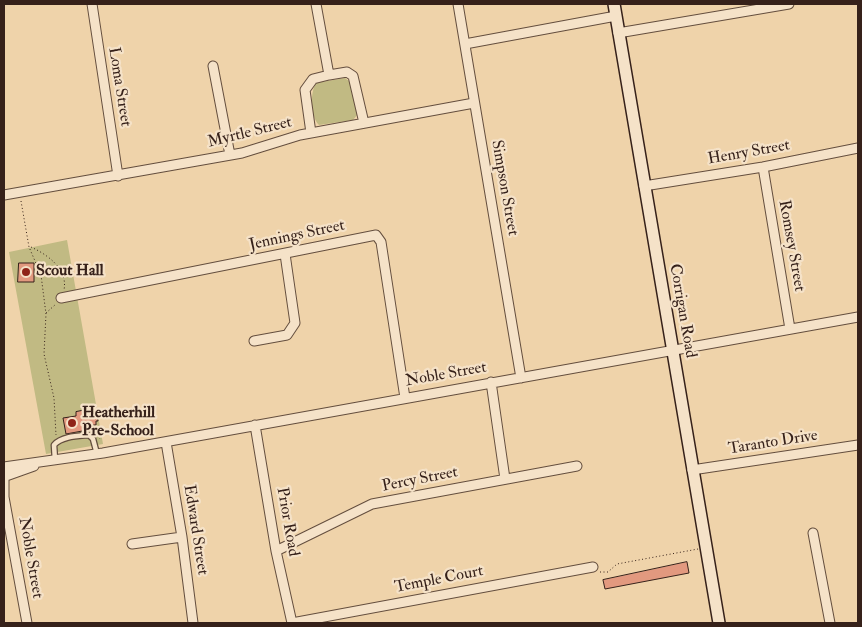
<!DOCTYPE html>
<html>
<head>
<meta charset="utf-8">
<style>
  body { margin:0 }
  #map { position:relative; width:862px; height:627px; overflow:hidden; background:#efd3aa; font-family:"IM FELL Double Pica",serif }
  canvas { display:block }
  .frame { position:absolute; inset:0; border:5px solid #36211a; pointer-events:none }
</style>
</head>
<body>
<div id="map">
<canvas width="862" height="627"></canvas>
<div class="frame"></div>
</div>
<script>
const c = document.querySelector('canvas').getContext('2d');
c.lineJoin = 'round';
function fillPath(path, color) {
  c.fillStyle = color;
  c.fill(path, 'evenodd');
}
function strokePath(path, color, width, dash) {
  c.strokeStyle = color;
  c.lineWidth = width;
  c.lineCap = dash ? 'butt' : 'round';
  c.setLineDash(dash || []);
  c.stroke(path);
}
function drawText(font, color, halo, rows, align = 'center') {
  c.font = font + ' "IM FELL Double Pica",serif';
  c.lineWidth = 4.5;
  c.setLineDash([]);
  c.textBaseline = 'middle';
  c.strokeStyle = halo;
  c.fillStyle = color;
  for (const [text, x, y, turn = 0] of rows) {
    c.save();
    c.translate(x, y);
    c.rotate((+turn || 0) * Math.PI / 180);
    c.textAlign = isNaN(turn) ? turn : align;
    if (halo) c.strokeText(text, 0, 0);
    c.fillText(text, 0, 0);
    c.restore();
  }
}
const green = new Path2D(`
  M345 78 353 84 358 114 353 120 319 125C310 116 310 93 316 83Z
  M67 240 103 444 46 454 9 252Z`);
const building = new Path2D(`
  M19 263H34V282H18Z
  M96 408 98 421H96V425H92L93 429 66 434 63 418 76 416V412Z
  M687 562 689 573 605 589 603 580Z`);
const path = new Path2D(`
  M21 201 29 247 41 275 46 314 44 354 54 398 56 435
  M31 247C48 255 68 269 64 290
  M46 313 56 304
  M94 430 100 439
  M600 572H608L617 564 698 549`);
const lane = new Path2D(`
  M55 460 54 445C62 436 78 436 89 435L93 439 97 454`);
const street = new Path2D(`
  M92 4 118 176
  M458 4 521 378
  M618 33 789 4
  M465 44 616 16
  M213 66 230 155
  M329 75 347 72 353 76 364 123
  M311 133 305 90 313 79 329 75 316 4
  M763 167 790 329
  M644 186 763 167 858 148
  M4 195 242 153 300 135 474 103
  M61 298 376 235 381 242 405 398
  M254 341 287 335 295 323 285 254
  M491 382 505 479
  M255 425 276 551 292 623
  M166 442 182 537 193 623
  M4 467 103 453 858 317
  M692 470 858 445
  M6 476 34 466
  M4 479V497L27 623
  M813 533 830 623
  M132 544 182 537
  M276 551 372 504 577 466
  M292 623 593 567`);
const secondary = new Path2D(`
  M614 4 719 623`);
const markers = [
  [26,272,5,"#8f2418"],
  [72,423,5,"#8f2418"]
];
const streetNames = [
  ["Loma Street",119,87,81],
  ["Myrtle Street",250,133,-14],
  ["Henry Street",749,153,-10],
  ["Simpson Street",504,188,80],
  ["Jennings Street",297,236,-12],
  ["Romsey Street",791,246,80],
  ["Corrigan Road",682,311,80],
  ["Noble Street",446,375,-10],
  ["Taranto Drive",773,443,-9],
  ["Percy Street",420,480,-11],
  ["Prior Road",287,522,80],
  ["Edward Street",195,530,81],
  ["Noble Street",30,558,80],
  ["Temple Court",439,580,-11]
];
const poiNames = [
  ["Scout Hall",36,272],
  ["Heatherhill",82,414],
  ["Pre-School",82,432]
];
fillPath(green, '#c1ba83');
fillPath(building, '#e2997f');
strokePath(building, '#36211a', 1);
strokePath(lane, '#644e3e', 7);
strokePath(street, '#644e3e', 11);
strokePath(secondary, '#36211a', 14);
strokePath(path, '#36211a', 1, [1, 2.5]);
strokePath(lane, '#f5e2c8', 4.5);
strokePath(street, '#f5e2c8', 9);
strokePath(secondary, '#f5e2c8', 11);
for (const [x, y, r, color] of markers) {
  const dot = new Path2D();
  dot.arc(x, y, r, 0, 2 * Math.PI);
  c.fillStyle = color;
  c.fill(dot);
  strokePath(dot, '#f5e2c8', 2);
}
drawText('16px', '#36211a', '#f5e2c8', streetNames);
drawText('bold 16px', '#36211a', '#f5e2c8', poiNames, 'left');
</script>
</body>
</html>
